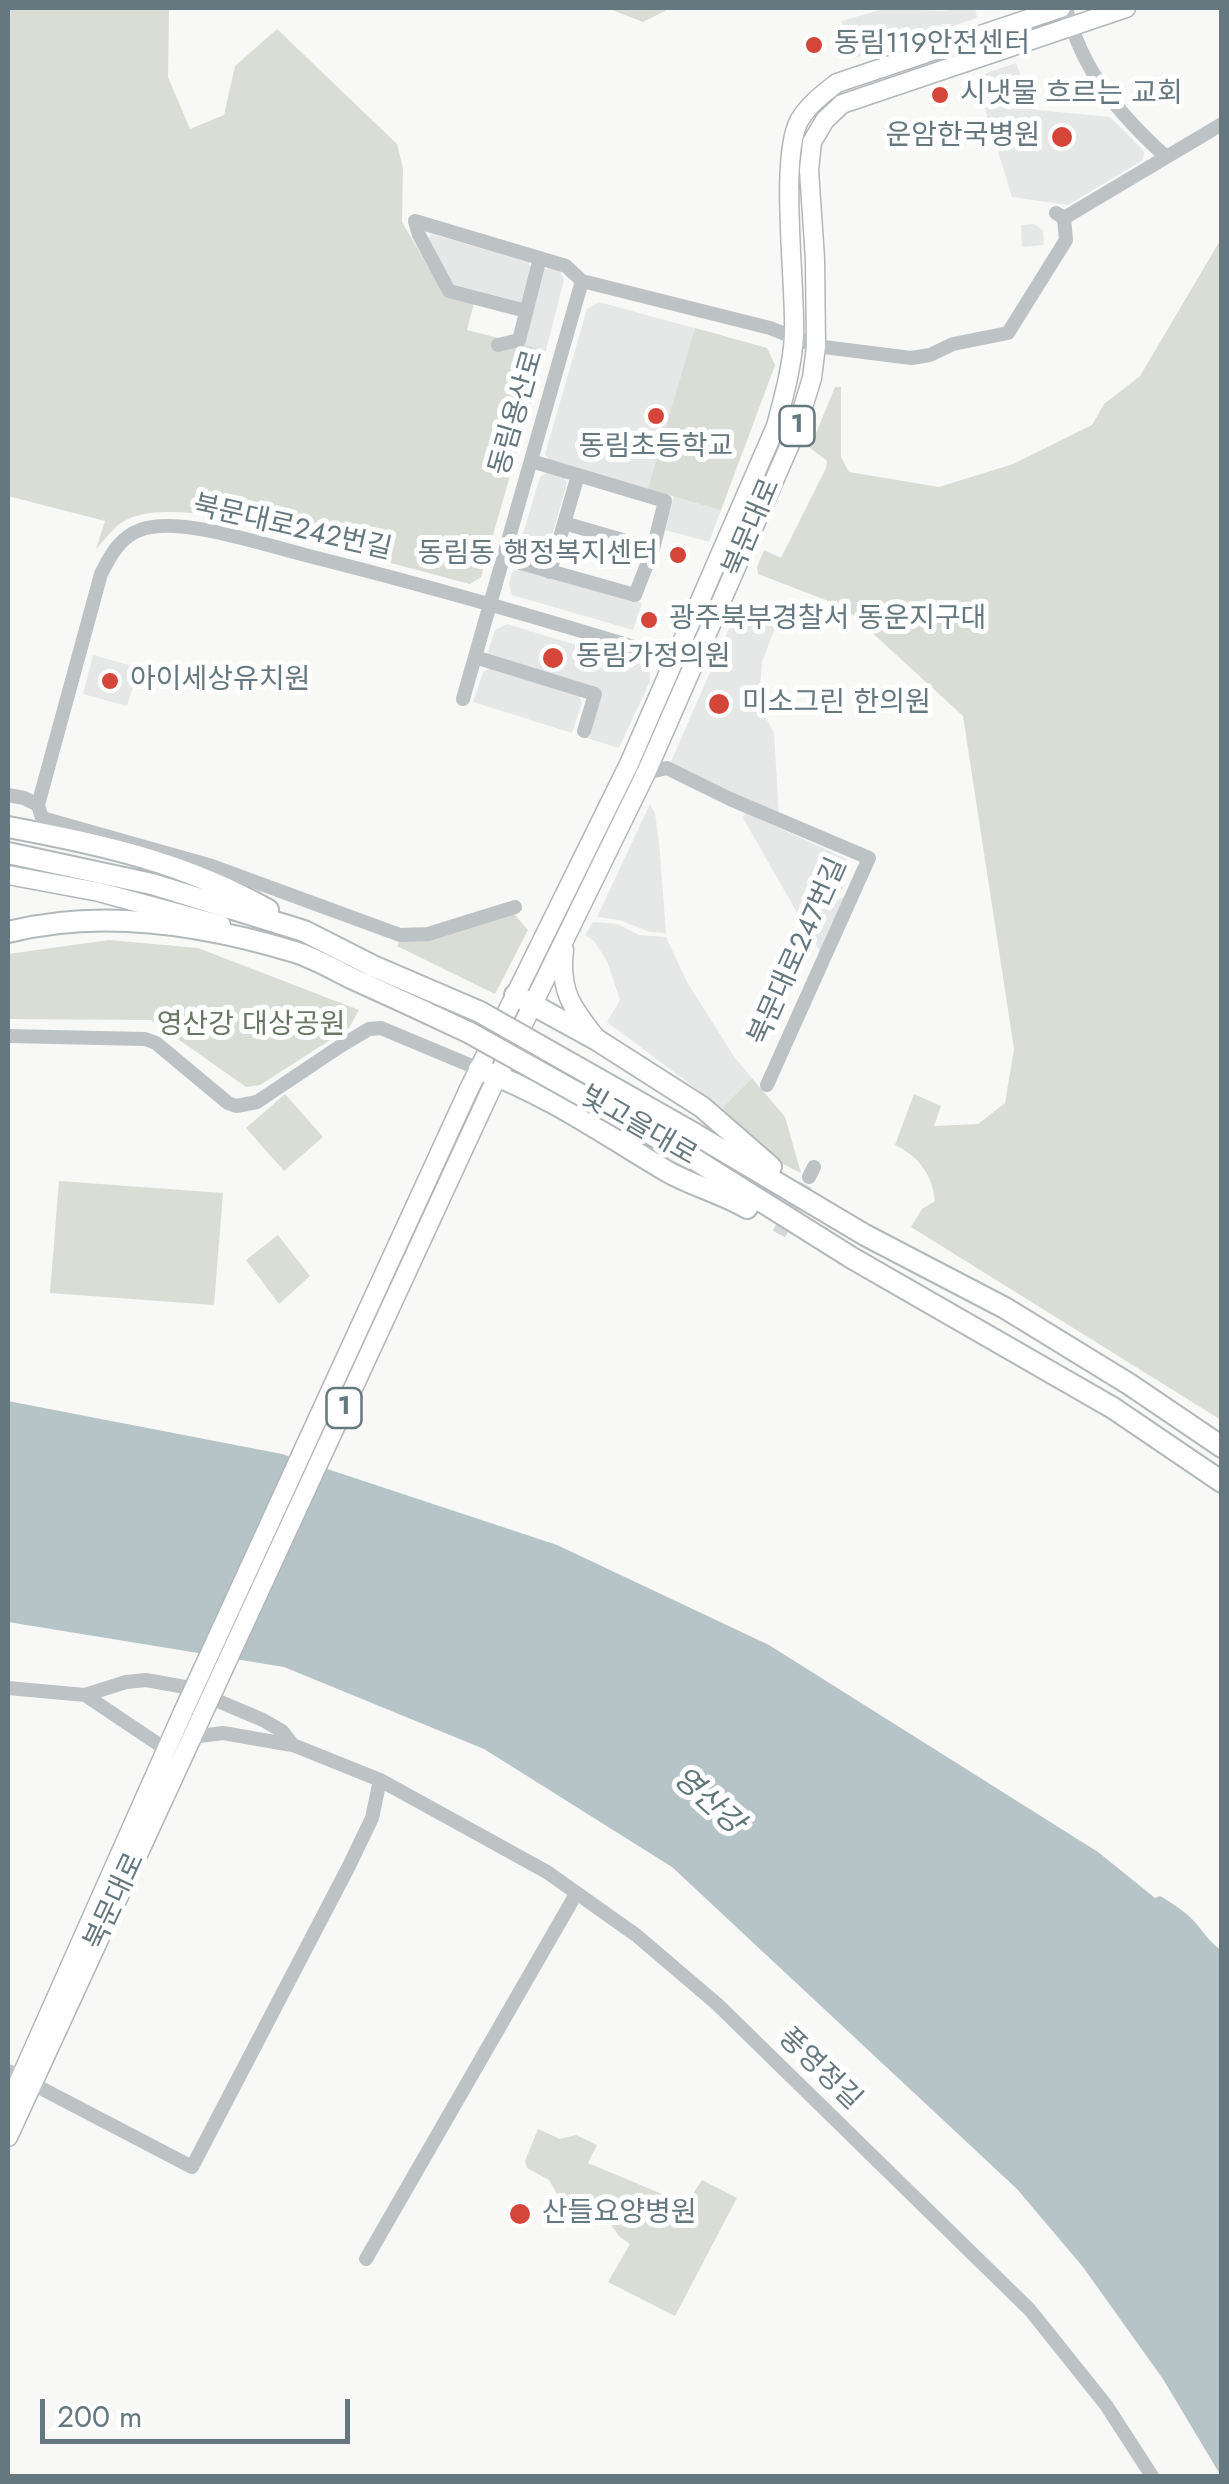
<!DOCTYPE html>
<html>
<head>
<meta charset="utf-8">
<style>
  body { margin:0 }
  #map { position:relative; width:1229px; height:2484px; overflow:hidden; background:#f8f8f6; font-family:Jost,sans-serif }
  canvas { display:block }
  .frame { position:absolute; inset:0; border:10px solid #66787f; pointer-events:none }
  .scale { position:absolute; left:40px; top:2399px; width:310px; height:45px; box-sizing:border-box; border:5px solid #66787f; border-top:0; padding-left:12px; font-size:30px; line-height:35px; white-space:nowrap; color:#66787f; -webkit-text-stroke:8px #fff; paint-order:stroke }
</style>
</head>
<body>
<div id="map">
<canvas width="1229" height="2484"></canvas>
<div class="frame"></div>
<div class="scale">200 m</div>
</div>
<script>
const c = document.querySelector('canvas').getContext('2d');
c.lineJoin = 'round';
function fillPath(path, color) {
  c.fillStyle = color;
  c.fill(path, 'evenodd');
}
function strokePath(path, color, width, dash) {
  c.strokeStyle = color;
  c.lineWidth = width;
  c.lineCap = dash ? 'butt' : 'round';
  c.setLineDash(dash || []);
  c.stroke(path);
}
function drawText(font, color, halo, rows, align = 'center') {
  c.font = font + ' Jost,"Noto Sans KR",sans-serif';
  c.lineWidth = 10;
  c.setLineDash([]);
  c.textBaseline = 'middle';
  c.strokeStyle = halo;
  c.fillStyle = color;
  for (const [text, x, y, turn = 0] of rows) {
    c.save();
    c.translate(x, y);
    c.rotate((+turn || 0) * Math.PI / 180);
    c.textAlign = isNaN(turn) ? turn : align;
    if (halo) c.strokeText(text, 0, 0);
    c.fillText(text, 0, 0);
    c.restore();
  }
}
const built = new Path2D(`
  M887 8 941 11 975 8 977 18 855 58 841 21Z
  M1016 63 1032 107 1037 110 1110 117 1144 151 1143 160 1068 205 1012 197 975 77Z
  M1034 224 1043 230 1044 245 1022 247 1021 225Z
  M432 234 528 262 532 270 524 301 521 304 452 287 427 239Z
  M552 268 560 270 564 280 546 350 522 344 544 269Z
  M599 302 767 348 775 365 709 542 665 530 674 496 549 460 545 454 587 309Z
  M549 472 564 476 567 483 545 560 537 565 521 560 518 550 540 477Z
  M520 568 642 603 633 630 512 595 509 584 512 572Z
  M742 599 778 620 762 662 760 691 762 711 774 733 779 816 670 764Z
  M507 624 649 667 650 681 619 748 587 738 601 691 492 659 488 652 495 630Z
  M93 655 139 668 127 706 83 694Z
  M491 668 578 693 582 703 572 733 473 702 483 672Z
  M650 804 655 813 659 842 666 933 650 932 619 920 597 917Z
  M745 812 846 859 850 869 840 894 799 916 743 818Z
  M845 896 821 953 802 921Z
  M593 922 618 924 639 935 666 937 687 982 735 1058 752 1078 722 1108 607 1022 620 1000 607 961 594 941 585 935Z`);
const green = new Path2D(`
  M8 8 169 9 168 77 190 129 224 115 235 66 277 29 397 144 403 168 402 222 444 294 474 303 467 330 546 350 481 577 470 584 206 514C179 512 140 508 118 525 110 532 103 542 96 549L105 521 8 496Z
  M607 8H666L665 11 643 22Z
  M1221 239V1420L911 1227 922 1209 935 1201C932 1174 919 1157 895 1145L914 1094 941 1106 934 1126 978 1124 1005 1103 1014 1049 963 716 844 607 758 574 757 567 764 550 781 558 826 468 827 461 810 448 835 387H841V457L849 472 939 487 1013 464 1092 425 1104 404 1140 376Z
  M695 328 767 348 775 365 721 510 648 489Z
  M514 914 528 930 495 994 397 946 400 940Z
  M109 940 198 948 359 1010 349 1028 260 1085 246 1087 151 1020 8 1019V954Z
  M752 1078 785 1117 801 1173 767 1156 722 1108Z
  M285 1094 323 1137 284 1171 246 1128Z
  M59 1181 223 1193 214 1305 50 1293Z
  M278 1235 310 1276 279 1304 246 1260Z
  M538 2129 560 2139 576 2135 597 2145 588 2163 686 2204 702 2180 737 2198 675 2316 608 2282 630 2244 619 2236 609 2222 557 2194 549 2180 527 2168 525 2161Z`);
const water = new Path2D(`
  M8 1401 282 1454 557 1545 769 1645 1098 1852 1155 1898 1160 1896C1174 1904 1189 1914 1199 1927 1207 1937 1210 1942 1221 1950V2476L1163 2379 1083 2267 1017 2189 672 1867 484 1749 284 1667 8 1622Z`);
const minorTunnel = new Path2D(`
  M779 1234 809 1177`);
const minor = new Path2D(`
  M1066 8C1083 72 1117 112 1165 156
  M1056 213 1064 218 1222 124
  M526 311 449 291 419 235 415 221 566 266 582 281 770 328 816 346 911 358 930 355 953 344 1008 333 1066 240 1064 218
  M498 345 519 340 540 258
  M564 523 653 549
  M503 558 635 595 653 549 665 501 531 461
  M550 572 578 475
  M475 657 595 694 584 731
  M463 699 582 281
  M629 764 646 773 667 768 730 799 869 858 767 1085
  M8 795 24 798 38 805
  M515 907 428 934 400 935 212 866 42 818 38 805 101 574C110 556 120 537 140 530 178 515 265 545 305 555 429 586 551 621 673 659
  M8 1036 145 1039 156 1043 228 1103 236 1106 257 1102 339 1047 369 1029 381 1028 479 1069
  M809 1177 814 1167
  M8 1688 85 1695 126 1682 146 1680 185 1687 263 1720 282 1731 293 1745 380 1780 547 1872 636 1935 717 2004 1030 2310 1106 2405 1152 2476
  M85 1695 167 1750
  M192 1737 223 1733 292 1745
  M8 2071 192 2167 349 1866 372 1818 380 1780
  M366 2259 576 1894`);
const major = new Path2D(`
  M8 875 99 892 221 925
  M564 950C559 991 572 1008 597 1039
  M469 1089 629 764 776 426C784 396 792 367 794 336 796 285 779 160 799 121 808 105 823 94 837 83L1061 8
  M488 1096 646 773 795 433 812 378 816 346 815 259 809 170 812 142 825 120 842 104 1126 8
  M8 2106 183 1712
  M8 2137 200 1720`);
const highway = new Path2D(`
  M8 827C100 844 186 863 268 910
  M8 853 152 884 304 931 373 966 480 1012
  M8 932C102 908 203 924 295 952 314 958 333 969 351 978 391 996 430 1014 470 1033
  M515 995 597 1040 702 1107 771 1167
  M479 1069C547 1094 601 1132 663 1169 689 1185 720 1192 747 1208
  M695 1134 865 1235 1005 1308 1129 1384 1222 1447
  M683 1152 852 1258 1113 1408 1222 1482`);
const majorBridge = new Path2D(`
  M183 1712 469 1089
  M200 1720 488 1096`);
const highwayBridge = new Path2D(`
  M480 1012 695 1134
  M470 1033 683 1152`);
const markers = [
  [814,45,10,"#d5463a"],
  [940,95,10,"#d5463a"],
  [1062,137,12,"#d5463a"],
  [656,416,10,"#d5463a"],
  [678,555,10,"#d5463a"],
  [649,620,10,"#d5463a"],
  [553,658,12,"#d5463a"],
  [110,681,10,"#d5463a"],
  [719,704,12,"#d5463a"],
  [520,2214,12,"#d5463a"]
];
const shields = [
  [797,426,35],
  [344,1408,35]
];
const shieldNames = [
  ["1",797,426],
  ["1",344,1408]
];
const poiNames = [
  ["동림119안전센터",834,45],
  ["시냇물 흐르는 교회",960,95],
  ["운암한국병원",1040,137,"right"],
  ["동림초등학교",656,448,"center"],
  ["동림동 행정복지센터",658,555,"right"],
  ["광주북부경찰서 동운지구대",669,620],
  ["동림가정의원",576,658],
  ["아이세상유치원",130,681],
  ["미소그린 한의원",742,704],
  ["산들요양병원",542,2214]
];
const streetNames = [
  ["동림용산로",518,413,-74],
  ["북문대로",753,528,-67],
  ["북문대로242번길",292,529,13],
  ["북문대로247번길",799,952,-66],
  ["빛고을대로",638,1127,30],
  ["북문대로",116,1902,-65],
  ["풍영정길",819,2070,44]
];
const parkNames = [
  ["영산강 대상공원",251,1026]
];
const waterNames = [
  ["영산강",707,1802,42]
];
fillPath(built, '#e6e8e7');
fillPath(green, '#d9ddd6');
fillPath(water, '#b7c4c7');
strokePath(minorTunnel, '#d4d8d8', 14, [14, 7]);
strokePath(major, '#b1b7ba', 21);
strokePath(highway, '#b3b8ba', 24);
strokePath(minor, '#bdc3c5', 14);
strokePath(major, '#fff', 18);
strokePath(highway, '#fff', 20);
strokePath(majorBridge, '#b1b7ba', 21, []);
strokePath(highwayBridge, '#b3b8ba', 24, []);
strokePath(majorBridge, '#fff', 18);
strokePath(highwayBridge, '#fff', 20);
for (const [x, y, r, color] of markers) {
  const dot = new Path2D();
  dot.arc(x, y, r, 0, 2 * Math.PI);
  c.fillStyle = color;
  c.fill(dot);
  strokePath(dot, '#fff', 4);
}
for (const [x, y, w] of shields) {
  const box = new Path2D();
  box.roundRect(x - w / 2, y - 20, w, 40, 8);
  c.fillStyle = '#fff';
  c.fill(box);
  strokePath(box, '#66787f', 2.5);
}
drawText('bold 25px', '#66787f', null, shieldNames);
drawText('28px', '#66787f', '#fff', poiNames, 'left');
drawText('28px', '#66787f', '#fff', streetNames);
drawText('28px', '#6a7764', '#fff', parkNames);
drawText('italic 30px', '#607679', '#fff', waterNames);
</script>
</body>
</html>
